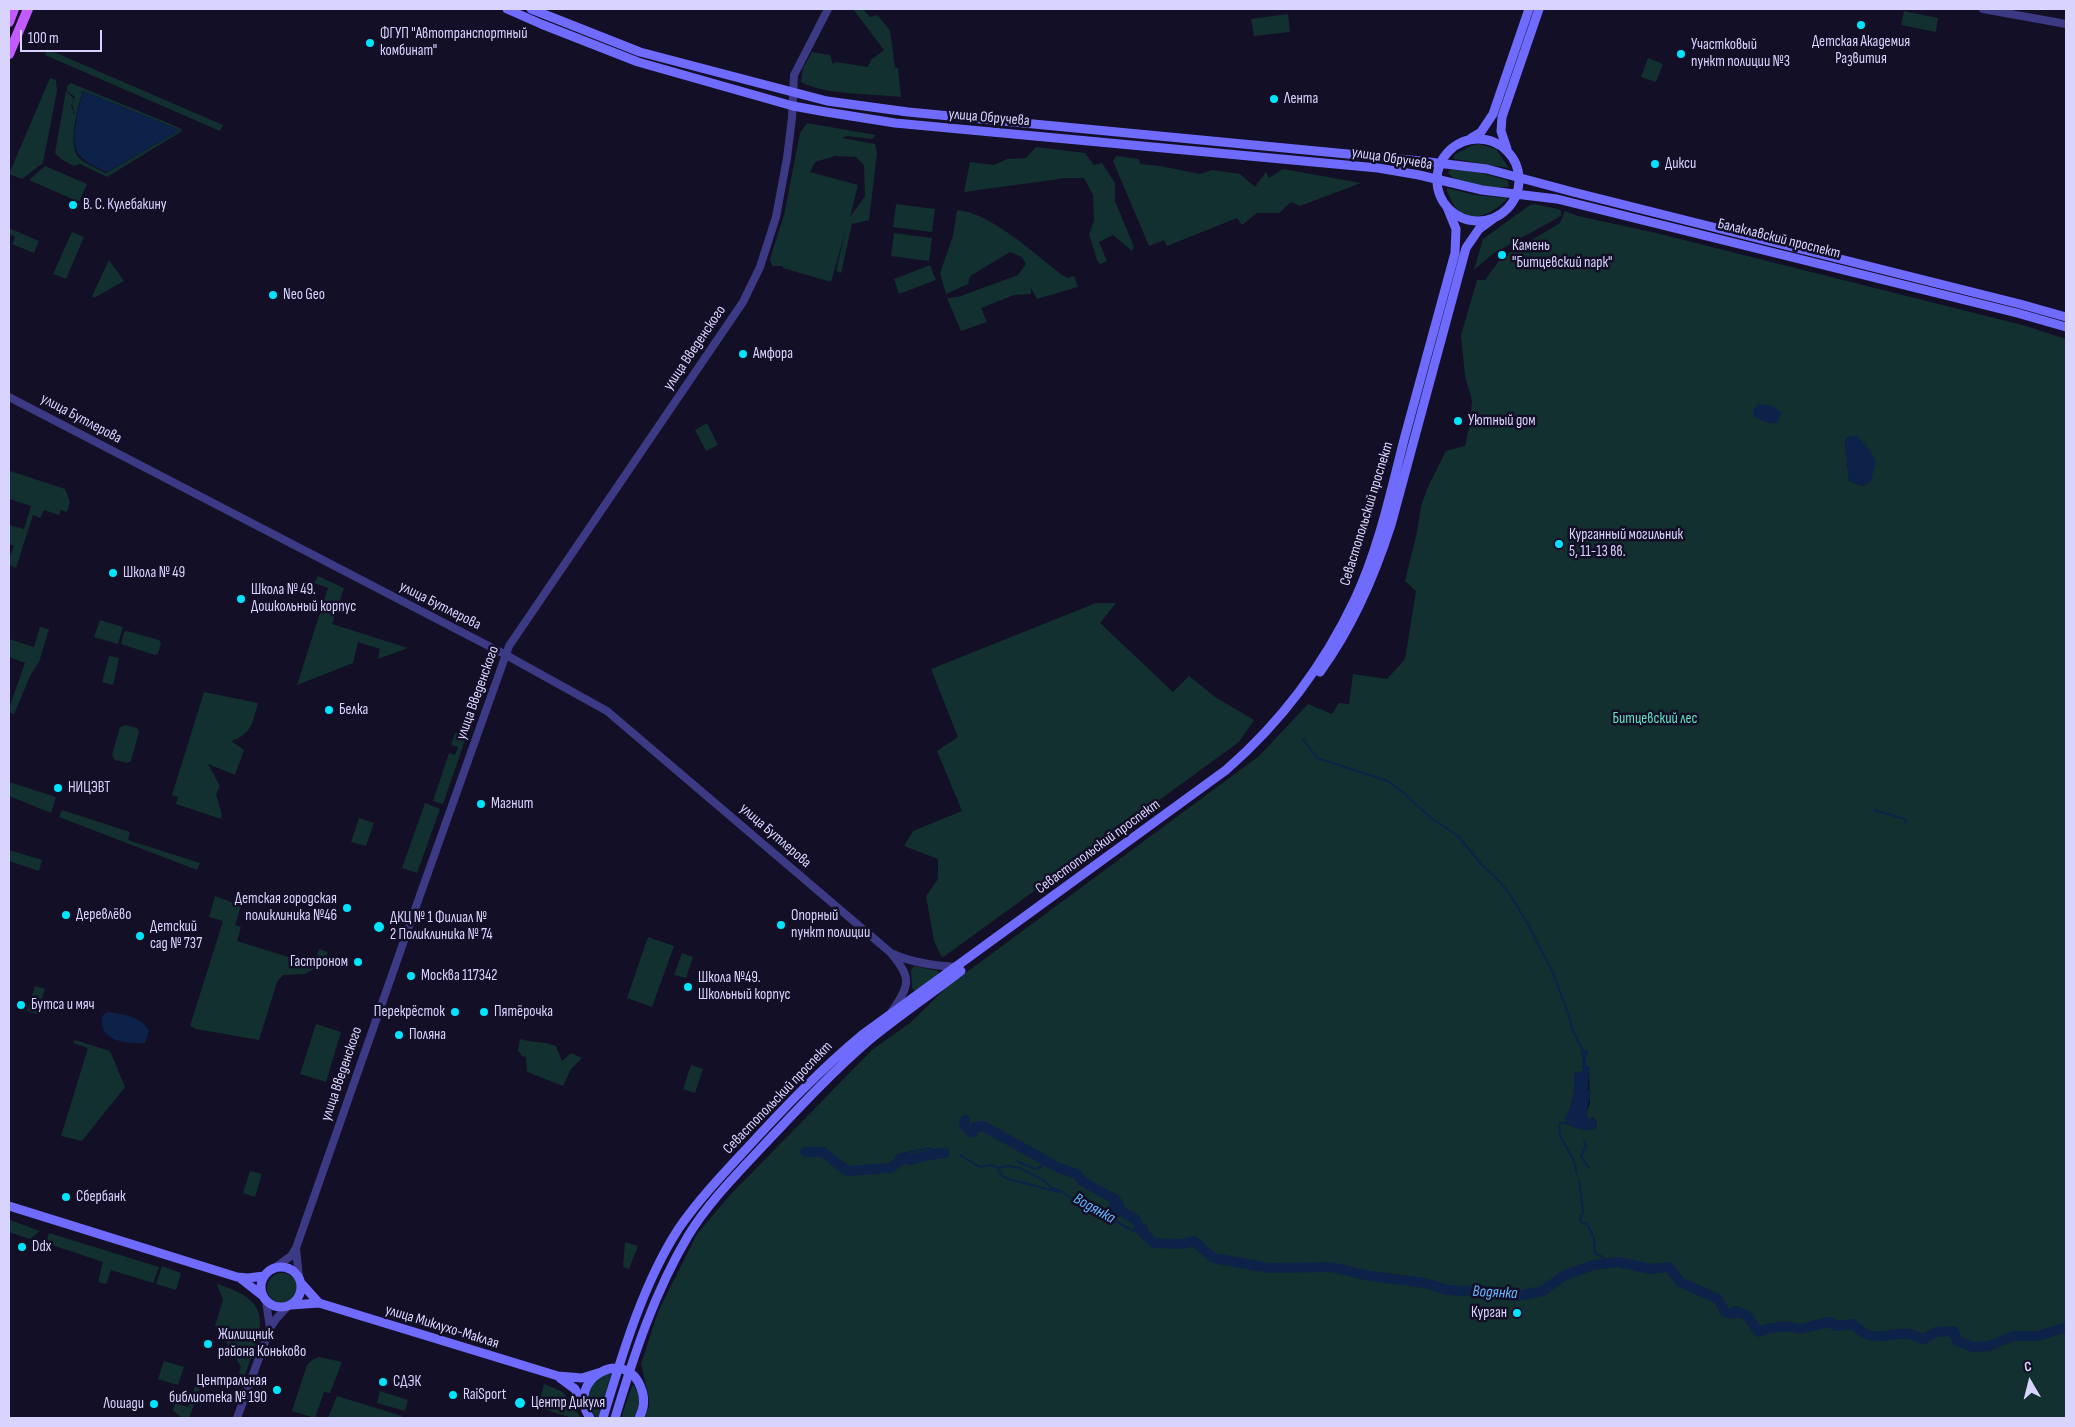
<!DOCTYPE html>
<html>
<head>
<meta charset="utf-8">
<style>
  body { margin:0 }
  #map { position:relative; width:2075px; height:1427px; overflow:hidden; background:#130f26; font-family:"Sofia Sans Condensed",sans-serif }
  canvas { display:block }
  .frame { position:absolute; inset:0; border:10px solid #d9d4ff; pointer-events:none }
  .north { position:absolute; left:2005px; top:1357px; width:50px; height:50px; -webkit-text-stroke:4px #130f26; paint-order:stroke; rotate:352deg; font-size:14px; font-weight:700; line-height:20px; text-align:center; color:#d9d4ff }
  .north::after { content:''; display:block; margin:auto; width:18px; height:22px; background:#d9d4ff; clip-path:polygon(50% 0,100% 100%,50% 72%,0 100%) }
  .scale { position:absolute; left:20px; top:30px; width:82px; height:22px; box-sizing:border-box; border:2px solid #d9d4ff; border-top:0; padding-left:6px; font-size:15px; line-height:18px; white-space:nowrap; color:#d9d4ff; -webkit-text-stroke:4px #130f26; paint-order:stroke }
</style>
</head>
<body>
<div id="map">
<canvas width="2075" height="1427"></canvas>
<div class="frame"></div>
<div class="north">С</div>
<div class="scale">100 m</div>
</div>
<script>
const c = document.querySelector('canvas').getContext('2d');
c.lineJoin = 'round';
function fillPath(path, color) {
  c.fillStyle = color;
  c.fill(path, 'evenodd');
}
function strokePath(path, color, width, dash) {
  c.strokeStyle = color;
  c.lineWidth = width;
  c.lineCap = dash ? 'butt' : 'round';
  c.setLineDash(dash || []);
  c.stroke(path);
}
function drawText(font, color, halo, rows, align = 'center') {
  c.font = font + ' "Sofia Sans Condensed",sans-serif';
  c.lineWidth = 5;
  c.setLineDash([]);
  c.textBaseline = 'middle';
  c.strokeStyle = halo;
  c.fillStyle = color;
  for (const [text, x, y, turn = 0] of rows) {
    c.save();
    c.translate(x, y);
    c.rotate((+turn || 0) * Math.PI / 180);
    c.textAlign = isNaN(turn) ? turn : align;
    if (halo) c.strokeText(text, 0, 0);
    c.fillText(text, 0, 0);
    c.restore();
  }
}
const green = new Path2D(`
  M853 9H863L870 17 877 15 890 30 895 68H898L901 97C874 94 825 95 801 82L803 68 812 52 830 55 833 64 836 62 868 67 871 60 884 50Z
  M1904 11 1938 18 1936 32 1901 25Z
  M1288 14 1290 32 1254 36 1251 19Z
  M47 49 223 125 220 131 45 55Z
  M1648 58 1663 64 1656 82 1641 77Z
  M50 78 56 80 57 91 43 163 22 179 9 174Z
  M71 83 180 128 182 131 107 177 80 164 74 166 61 159 55 153 66 91 74 99 71 106 74 112 72 114 75 113 72 105 75 97 67 91V86ZM83 91 180 130 106 173C98 169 86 164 79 158 67 145 78 106 83 91Z
  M807 123 876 135 872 139 847 136 842 138 875 144 877 153 869 220 852 224 841 273 836 271 846 229 831 282 783 268V266H772L770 259 784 215 800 133ZM835 156 856 157 864 165 865 196 850 217 858 185 810 172 815 162Z
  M1478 144 1496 149 1509 168 1454 159V155L1471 146Z
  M1036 147 1085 153 1094 165 1102 163 1115 183V201L1134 247 1132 251 1113 235 1099 242 1107 261 1100 264 1097 260 1089 234 1094 221 1093 195 1084 178H1066L964 192 970 162 994 165 1007 159 1026 158Z
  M1116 156 1139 159 1140 164 1160 166 1200 174 1212 170 1240 174 1255 187 1266 172 1269 178 1283 169 1361 183 1300 206 1291 202 1279 213H1257L1242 225 1237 218 1167 246 1164 240 1149 246 1113 161Z
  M45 166 87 184 79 202 29 180Z
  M1454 169 1481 173 1507 180 1509 185 1508 187C1490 188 1460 187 1448 173L1449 170Z
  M1447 188 1475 195 1506 198 1507 199C1495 212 1472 225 1457 209 1452 204 1450 197 1447 191Z
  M896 204 935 209 932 232 893 227Z
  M1534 204 1558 209 1561 211V216L1494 253 1474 270 1483 239 1530 205Z
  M957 210C991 213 1035 254 1062 275L1068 278 1074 276 1078 287 1037 299 1031 288V294L1014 295 981 308 987 322 961 331 947 298 958 297 1018 275 1026 264 1022 257 1010 252 970 276 968 284 946 294 940 273 953 236Z
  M1565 211 1578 216 1652 232 2026 326 2066 339V1418H644L649 1407V1398L641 1364 644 1355 658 1312 697 1234 730 1195 873 1049 910 1023 948 986 1259 756 1308 704 1332 714 1339 703 1349 704 1353 674 1387 679 1405 659 1416 591 1405 581 1417 532 1421 506 1428 487 1446 451 1465 446 1470 424 1472 400 1465 376 1461 335 1477 280H1485L1501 258 1560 223ZM1845 440 1871 481 1862 486 1849 481ZM1582 1052 1586 1058V1066L1589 1069 1590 1104 1586 1113 1588 1119 1594 1118 1596 1121 1597 1127C1587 1134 1572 1126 1562 1122H1566L1574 1094 1575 1073H1579L1584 1070Z
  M9 228 39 241 34 253 12 244 15 237 9 234Z
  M72 232 84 237 66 279 53 274Z
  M894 233 932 238 929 261 891 256Z
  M109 260 124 281 94 298 92 296Z
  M930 265 936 280 899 294 894 279Z
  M707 423 718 445 706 451 695 430Z
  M10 471 65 489 70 502 67 512 61 510 59 515 44 510 40 518 33 515 16 568 9 565V559L14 546 9 544V525L24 529 31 506 9 499Z
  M318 576 344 588 332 624 408 648 378 659 380 649 358 642 353 663 297 685 328 588 314 583Z
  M1096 603H1116L1100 623 1173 692 1189 676 1215 697 1254 720 1239 742 942 958 934 941 926 896 938 879V859L904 846 913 831 962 811 937 751 958 737 931 669Z
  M100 620 123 627 118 644 94 637Z
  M40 627 49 629 39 662 31 674 14 714 9 712V708L25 663 9 657V639L34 647Z
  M127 631 159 640 161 643 158 654 155 655 121 644 124 632Z
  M109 656 119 658 113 685 102 682Z
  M204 692 258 703C253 722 251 735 231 741L244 750 235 775 208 764 220 786 216 794 222 815 221 819 176 804 178 797 172 795Z
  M126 725 137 728 139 732 131 761 127 763 115 760 112 755 120 727Z
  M460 732 465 734V740L443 804 433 801 449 753 455 755 458 747 451 745 455 733Z
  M9 782 56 797 51 813 9 796Z
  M425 803 440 809 417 873 402 868Z
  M62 810 130 832 128 840 200 863 197 870 59 817Z
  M359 818 374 823 366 846 351 842Z
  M9 850 42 860 39 871 9 861Z
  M215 896 241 906 235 925 241 927 237 941 314 965 319 949 328 952 324 963 305 974 283 975 277 982 259 1040 196 1029 190 1026 223 921 209 917Z
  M648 937 674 946 652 1007 627 998Z
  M682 953 693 957 686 978 674 975Z
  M914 966 938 971 939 976 916 992 912 988 911 970Z
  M35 986 45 989 37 1014 27 1011Z
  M316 1024 341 1032 326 1082 300 1074Z
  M520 1039C533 1043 544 1041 556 1046L562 1061 571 1053 582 1058 571 1069 563 1086 527 1072 526 1057 522 1056 518 1051Z
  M75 1040 110 1051 125 1087 82 1141 61 1136 88 1048 73 1043Z
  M691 1065 703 1069 695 1093 683 1089Z
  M250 1171 262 1174 255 1197 243 1193Z
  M10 1220 40 1231 30 1239 9 1232Z
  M49 1233 159 1267 153 1283 111 1270 106 1284 98 1282 103 1262 46 1243Z
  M625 1242 638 1246 629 1269 623 1267Z
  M162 1266 181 1273 176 1290 156 1284Z
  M267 1288a15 15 0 1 1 30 0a15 15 0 1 1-30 0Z
  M217 1284C277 1302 262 1328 245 1375L239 1374 241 1367 218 1328 215 1326 223 1300Z
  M319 1357 342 1362 330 1393 324 1392 315 1418 292 1411 307 1365 312 1360Z
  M164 1361 184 1367 178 1385 158 1379Z
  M611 1374 599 1416 596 1417C581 1401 589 1374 611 1374Z
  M544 1384 563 1392 581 1418C565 1418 550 1410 534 1406L535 1402 539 1403Z
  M634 1385C641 1396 641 1409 633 1418H621L632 1386Z
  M195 1386 200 1388 189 1418H182L173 1410 175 1403 188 1407Z
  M380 1391 408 1400 405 1411 377 1403Z
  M337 1396 402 1416 401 1418H328Z`);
const water = new Path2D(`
  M83 91 180 130 107 172C98 168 86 163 80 156 68 142 79 108 83 91Z
  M1759 404 1773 406 1782 413 1777 423H1767L1753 416V410Z
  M1849 436H1857L1868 448 1876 461 1871 481 1862 486 1849 481 1845 440Z
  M108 1012C122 1014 143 1017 149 1031L145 1043C126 1044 96 1041 103 1015Z
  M1582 1049 1588 1051V1054L1586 1058V1066H1590L1589 1069 1588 1089 1591 1092 1586 1113 1588 1119H1595L1597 1127C1586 1135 1572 1125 1560 1123L1566 1122 1565 1117C1575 1105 1574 1086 1574 1072L1579 1073 1584 1070 1582 1068 1583 1056 1580 1053Z`);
const stream = new Path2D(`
  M1303 739 1317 758 1388 781 1400 790 1431 818 1458 836 1482 865 1499 881 1510 894 1530 928 1553 973 1569 1016 1573 1031 1582 1049
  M1874 810 1905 819 1906 823
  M1562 1123H1560L1559 1133 1574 1161 1577 1174
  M1584 1141 1586 1146 1581 1157 1589 1168
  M960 1155 980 1167 991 1165 998 1168 1008 1166 1020 1168 1043 1180 1052 1188 1063 1192 1075 1201 1148 1238
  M1018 1162 1036 1169 1042 1166 1044 1160
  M891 1168 897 1155 929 1148 945 1153
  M998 1168 1002 1176 1009 1179 1058 1192
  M1579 1180 1583 1212 1580 1219 1582 1223 1587 1224 1594 1238 1595 1253 1603 1257 1606 1263`);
const river = new Path2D(`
  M965 1120 964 1125 972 1133H973L975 1127 983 1126 1059 1168 1077 1174 1082 1181 1116 1200 1119 1205 1113 1207 1118 1212 1121 1211C1131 1218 1134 1214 1139 1227L1143 1229 1142 1232 1154 1243 1183 1244 1194 1241 1213 1258 1270 1268 1331 1267 1370 1276 1425 1283 1444 1289 1458 1291 1479 1290 1516 1296 1543 1291 1563 1276 1593 1265 1618 1262 1651 1269 1669 1267 1680 1282 1718 1299 1725 1312 1733 1314 1736 1311 1746 1315 1759 1332 1767 1329 1787 1326 1799 1329 1830 1322 1836 1326 1853 1324C1874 1346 1885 1332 1909 1334 1914 1335 1919 1338 1924 1339L1936 1332 1954 1331 1957 1341 1973 1347 1989 1346 2013 1336H2038L2066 1327
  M805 1152H823L847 1171 891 1168 903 1158 911 1160C917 1157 937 1154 945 1153`);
const tertiary = new Path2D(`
  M1983 9 2066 24
  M9 397 506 655 607 711 891 953C912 979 910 984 892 1011
  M893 954C913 963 935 966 957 967
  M296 1249 299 1277
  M273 1269 291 1256 296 1248 419 898 509 646 743 302 760 267 776 217 787 158 792 118 794 75 828 9
  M266 1301 270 1328
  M237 1418 270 1328 276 1319 287 1307`);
const secondary = new Path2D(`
  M507 9 541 24 638 62 793 106 826 112 895 123 1378 168 1419 175 1482 190 1557 199 2017 313 2066 327
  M531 9 640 52 827 101 908 112 1421 161 1487 169 1573 192 2020 304 2066 317
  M1471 138 1481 132 1493 114 1529 9
  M1437 180a41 41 0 1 1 82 0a41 41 0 1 1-82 0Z
  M1507 149 1501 131 1502 117 1539 9
  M1320 672C1353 627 1374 578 1391 525L1466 248 1479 229 1494 218
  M9 1206 237 1277 248 1278 264 1276
  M261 1287a20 20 0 1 1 40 0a20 20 0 1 1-40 0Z
  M240 1278 263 1296
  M301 1283 319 1303
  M291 1305 319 1303 558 1376 582 1378 598 1373
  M560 1378 575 1389 583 1405
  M590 1418C564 1380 626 1345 641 1388 645 1398 644 1409 639 1418
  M603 1418C622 1355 643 1283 679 1228 699 1199 724 1173 748 1147 784 1108 821 1069 862 1035L1226 770C1280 723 1324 665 1355 599 1379 548 1391 490 1405 436 1422 375 1438 314 1455 253L1456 229 1447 207
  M615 1418C634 1355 654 1293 688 1236 708 1203 736 1175 763 1146 796 1111 830 1074 867 1042 897 1017 930 995 961 971`);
const primary = new Path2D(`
  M9 22 14 9
  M9 54 28 9`);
const markers = [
  [1861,25,5,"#00e5ff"],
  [370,43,5,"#00e5ff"],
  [1681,54,5,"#00e5ff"],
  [1274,99,5,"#00e5ff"],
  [1655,164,5,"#00e5ff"],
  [73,205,5,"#00e5ff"],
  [1502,255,5,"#00e5ff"],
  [273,295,5,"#00e5ff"],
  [743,354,5,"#00e5ff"],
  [1458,421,5,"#00e5ff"],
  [1559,544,5,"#00e5ff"],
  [113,573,5,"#00e5ff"],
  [241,599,5,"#00e5ff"],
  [329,710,5,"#00e5ff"],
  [58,788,5,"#00e5ff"],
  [481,804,5,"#00e5ff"],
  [347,908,5,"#00e5ff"],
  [66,915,5,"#00e5ff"],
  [781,925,5,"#00e5ff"],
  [379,927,6,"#00e5ff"],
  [140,936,5,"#00e5ff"],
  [358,962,5,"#00e5ff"],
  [411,976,5,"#00e5ff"],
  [688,987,5,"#00e5ff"],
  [21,1005,5,"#00e5ff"],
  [455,1012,5,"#00e5ff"],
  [484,1012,5,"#00e5ff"],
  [399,1035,5,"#00e5ff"],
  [66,1197,5,"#00e5ff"],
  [22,1247,5,"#00e5ff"],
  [1517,1313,5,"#00e5ff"],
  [208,1344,5,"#00e5ff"],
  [383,1382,5,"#00e5ff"],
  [277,1390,5,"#00e5ff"],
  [453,1395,5,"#00e5ff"],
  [520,1403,6,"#00e5ff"],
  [154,1404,5,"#00e5ff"]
];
const poiNames = [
  ["ФГУП \"Автотранспортный",380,34],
  ["комбинат\"",380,51],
  ["Детская Академия",1861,42,"center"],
  ["Развития",1861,59,"center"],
  ["Участковый",1691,45],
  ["пункт полиции №3",1691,62],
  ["Лента",1284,99],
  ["Дикси",1665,164],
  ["В. С. Кулебакину",83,205],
  ["Камень",1512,246],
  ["\"Битцевский парк\"",1512,263],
  ["Neo Geo",283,295],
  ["Амфора",753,354],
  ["Уютный дом",1468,421],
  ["Курганный могильник",1569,535],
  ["5, 11-13 вв.",1569,552],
  ["Школа № 49",123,573],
  ["Школа № 49.",251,590],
  ["Дошкольный корпус",251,607],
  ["Белка",339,710],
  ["НИЦЭВТ",68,788],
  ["Магнит",491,804],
  ["Детская городская",337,899,"right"],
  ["поликлиника №46",337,916,"right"],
  ["Деревлёво",76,915],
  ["Опорный",791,916],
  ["пункт полиции",791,933],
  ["ДКЦ № 1 Филиал №",390,918],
  ["2 Поликлиника № 74",390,935],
  ["Детский",150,927],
  ["сад № 737",150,944],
  ["Гастроном",348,962,"right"],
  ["Москва 117342",421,976],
  ["Школа №49.",698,978],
  ["Школьный корпус",698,995],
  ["Бутса и мяч",31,1005],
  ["Перекрёсток",445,1012,"right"],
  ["Пятёрочка",494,1012],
  ["Поляна",409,1035],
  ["Сбербанк",76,1197],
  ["Ddx",32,1247],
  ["Курган",1507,1313,"right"],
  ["Жилищник",218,1335],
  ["района Коньково",218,1352],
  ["Центральная",267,1381,"right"],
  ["библиотека № 190",267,1398,"right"],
  ["СДЭК",393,1382],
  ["RaiSport",463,1395],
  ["Центр Дикуля",531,1403],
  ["Лошади",144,1404,"right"]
];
const streetNames = [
  ["улица Обручева",989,118,5],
  ["улица Обручева",1392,159,9],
  ["Балаклавский проспект",1779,239,14],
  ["улица Введенского",695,348,-56],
  ["улица Бутлерова",81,419,28],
  ["Севастопольский проспект",1367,514,-73],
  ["улица Бутлерова",440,606,27],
  ["улица Введенского",478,693,-70],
  ["улица Бутлерова",775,836,41],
  ["Севастопольский проспект",1098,847,-36],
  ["улица Введенского",342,1074,-71],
  ["Севастопольский проспект",778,1098,-46],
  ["улица Миклухо-Маклая",442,1327,17]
];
const parkNames = [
  ["Битцевский лес",1655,719]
];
const waterNames = [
  ["Водянка",1094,1209,29],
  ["Водянка",1495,1293,3]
];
fillPath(green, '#12302f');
fillPath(water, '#0c2248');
strokePath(stream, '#0c2248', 2);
strokePath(river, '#0c2248', 10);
strokePath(tertiary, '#3d3a85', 8);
strokePath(secondary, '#6f6bff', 9);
strokePath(primary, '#c25bff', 10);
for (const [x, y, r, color] of markers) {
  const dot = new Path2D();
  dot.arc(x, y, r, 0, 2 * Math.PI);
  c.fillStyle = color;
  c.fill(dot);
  strokePath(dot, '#130f26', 2);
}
drawText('15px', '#d9d4ff', '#130f26', poiNames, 'left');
drawText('15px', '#d9d4ff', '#130f26', streetNames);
drawText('15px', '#5fe0c0', '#130f26', parkNames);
drawText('italic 16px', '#62b6ff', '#130f26', waterNames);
</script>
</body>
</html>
